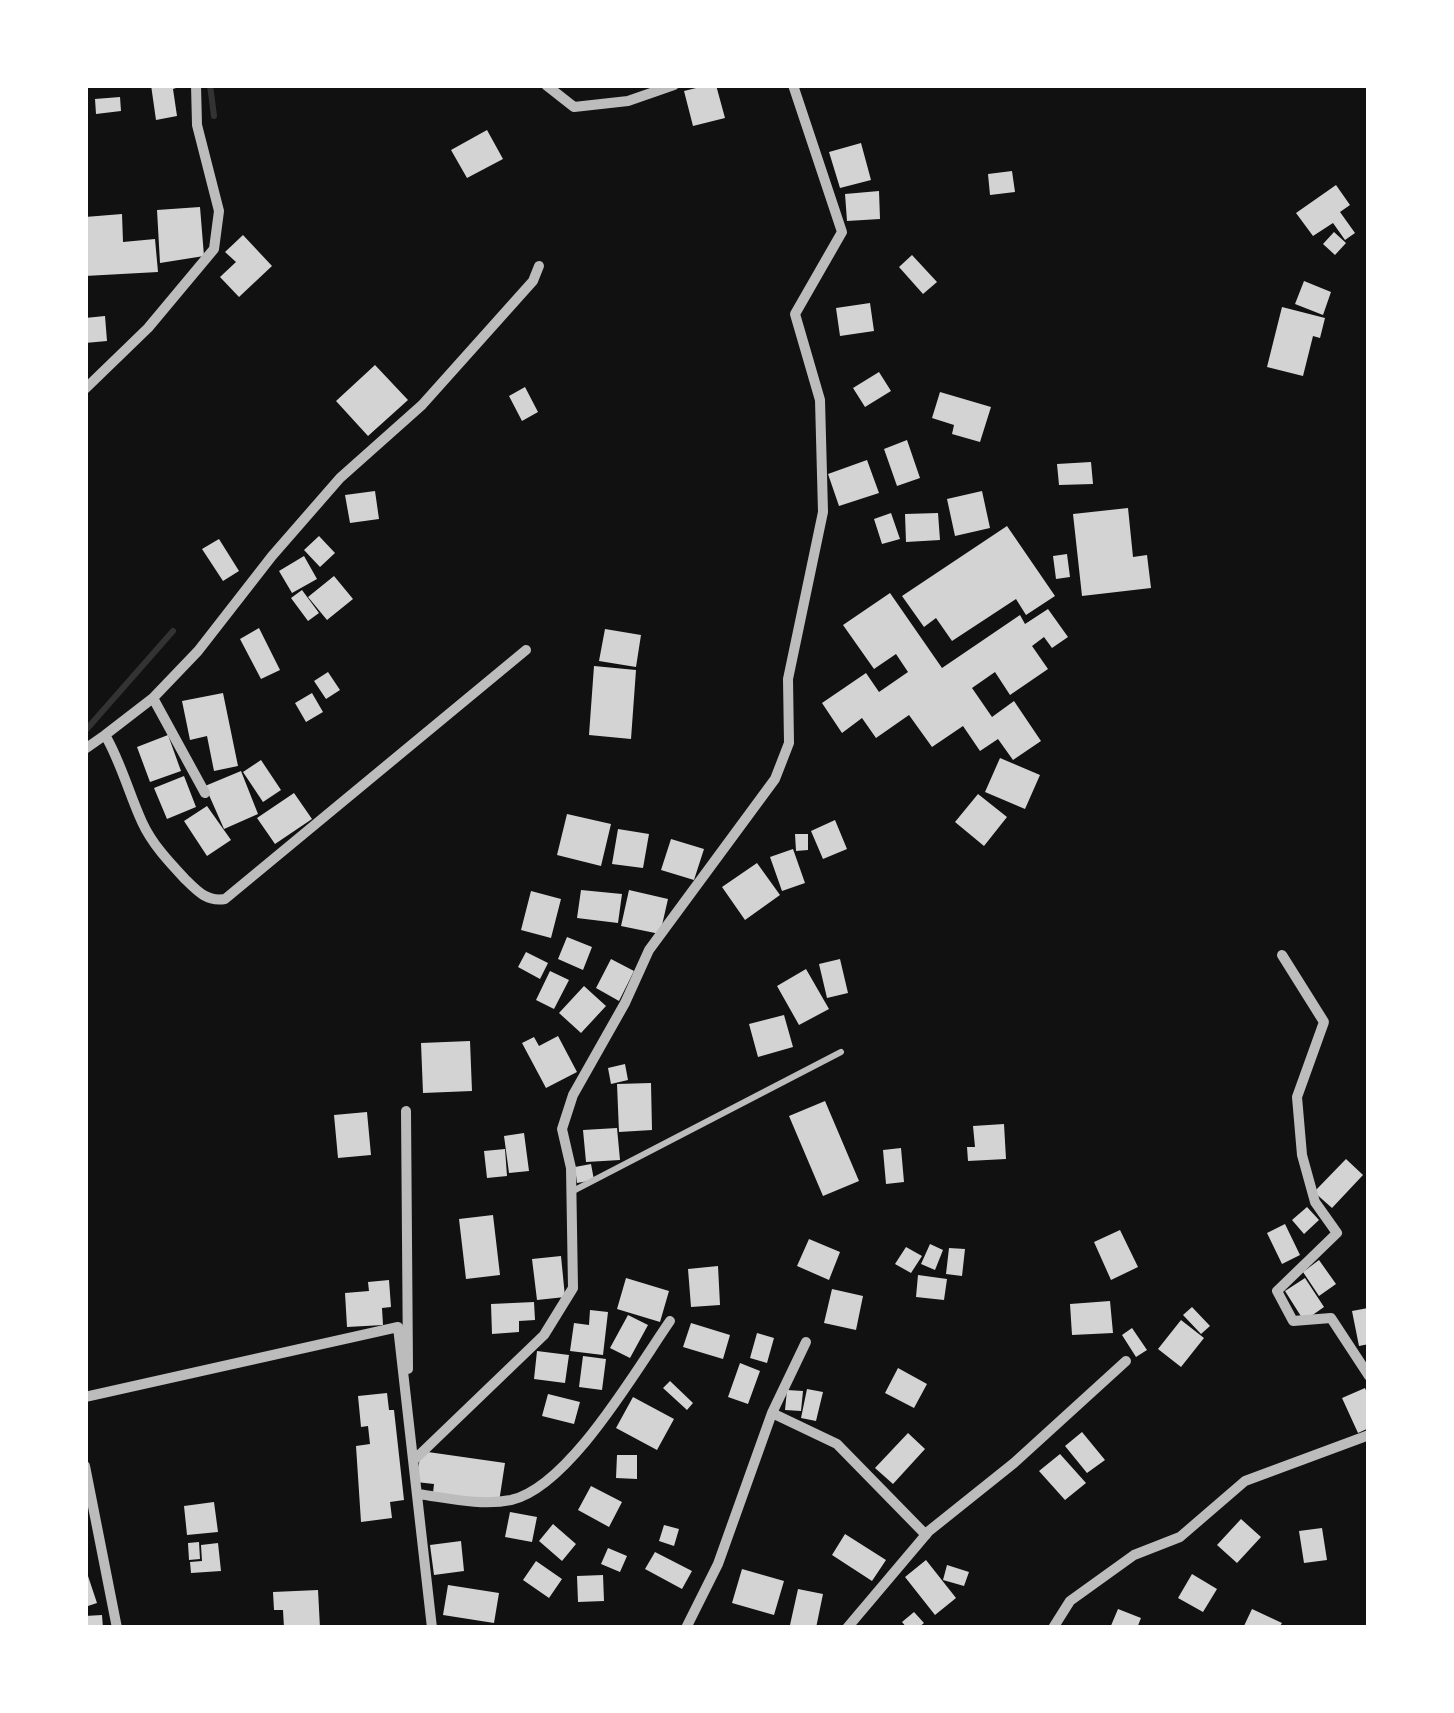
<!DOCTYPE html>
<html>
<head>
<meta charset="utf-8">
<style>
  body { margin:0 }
  #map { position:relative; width:1454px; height:1713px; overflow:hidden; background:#111; font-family:"Roboto Serif",serif }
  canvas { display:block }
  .frame { position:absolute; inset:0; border:88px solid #fff; pointer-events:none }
</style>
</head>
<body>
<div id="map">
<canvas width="1454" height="1713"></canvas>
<div class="frame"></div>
</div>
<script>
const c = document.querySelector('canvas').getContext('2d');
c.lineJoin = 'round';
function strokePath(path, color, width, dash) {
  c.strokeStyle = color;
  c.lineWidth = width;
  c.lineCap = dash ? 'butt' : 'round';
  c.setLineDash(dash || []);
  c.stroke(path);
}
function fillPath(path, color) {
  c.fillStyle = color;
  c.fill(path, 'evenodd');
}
const stream = new Path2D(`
  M210 85 214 116
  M85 731 173 631`);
const building = new Path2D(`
  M151 85H185L173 89 177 116 156 120Z
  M708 85H716L725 118 693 126 684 91Z
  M120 97 121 111 96 114 95 99Z
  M487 130 503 159 467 178 451 150Z
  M861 143 871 180 840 188 829 152Z
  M1012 171 1015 192 990 195 988 174Z
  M1336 185 1350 205 1340 212 1355 233 1345 240 1333 223 1313 236 1296 213Z
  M879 191 880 219 847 221 845 194Z
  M200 207 204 256 160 263 157 210Z
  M122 214 123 242 155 239 158 272 85 276V217Z
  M1334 232 1346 243 1335 255 1323 244Z
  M243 235 272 266 239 297 220 277 236 262 225 252Z
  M912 255 937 282 923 294 899 267Z
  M1304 281 1331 292 1323 315 1295 304Z
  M870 303 874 331 840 336 836 308Z
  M1282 307 1325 318 1320 338 1313 336 1303 376 1267 367Z
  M105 316 107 341 85 343V318Z
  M375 365 408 400 368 436 336 401Z
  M879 372 891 391 865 407 853 388Z
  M525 387 538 412 522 421 509 396Z
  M940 392 991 407 980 442 952 434 954 425 932 418Z
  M907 440 920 478 897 486 884 449Z
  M867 460 879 493 839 506 828 474Z
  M1091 462 1093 484 1059 485 1057 464Z
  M375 491 379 519 350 523 345 495Z
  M982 491 990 528 955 536 947 499Z
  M1128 508 1133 557 1147 555 1151 588 1082 596 1073 514Z
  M891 513 900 539 882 544 874 519Z
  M938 513 940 540 906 542 905 514Z
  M1007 526 1055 596 1026 615 1016 599 952 641 936 618 924 627 902 596Z
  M319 536 335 553 320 567 304 550Z
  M219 539 239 571 223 581 202 549Z
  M1067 554 1070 577 1056 579 1053 556Z
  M304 556 317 579 292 593 279 571Z
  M334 576 353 599 327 620 308 597Z
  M302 590 319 613 308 621 291 598Z
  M890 593 942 668 1020 615 1025 624 1048 609 1068 637 1052 648 1044 637 1032 646 1048 669 1010 695 995 672 972 688 992 717 1014 701 1041 741 1013 760 998 739 980 751 963 726 932 747 909 715 876 738 862 718 842 733 822 703 866 673 879 692 908 672 896 654 874 669 843 625Z
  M259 628 280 670 261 679 240 639Z
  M605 629 641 635 636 667 599 661Z
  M594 666 636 670 631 739 589 735Z
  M328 672 340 690 326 699 314 681Z
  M223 693 238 766 214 771 207 736 190 740 182 701Z
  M312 693 323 712 306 722 295 703Z
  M168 735 181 771 150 782 137 747Z
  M1000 758 1040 775 1025 809 985 792Z
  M261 760 281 790 263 802 243 772Z
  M241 771 258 814 224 829 205 786Z
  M184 776 196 807 167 819 154 788Z
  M294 793 312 819 275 844 257 818Z
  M978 794 1007 817 984 846 955 822Z
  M207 806 231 840 207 856 184 821Z
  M567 814 611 824 601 866 557 855Z
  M835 820 847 849 823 859 811 831Z
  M618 829 649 834 643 868 612 864Z
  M795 834H808V850L796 851Z
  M671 839 704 849 694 880 661 870Z
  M793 849 805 883 782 891 770 857Z
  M757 863 780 895 745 920 722 887Z
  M581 890 622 894 618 923 577 918Z
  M629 890 668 899 660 934 621 926Z
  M531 891 561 899 551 938 521 930Z
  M567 937 592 947 583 970 558 959Z
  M526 952 548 963 540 979 518 967Z
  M611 959 634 971 619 1001 596 988Z
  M840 959 848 993 827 998 819 964Z
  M806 969 829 1009 799 1025 777 986Z
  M550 971 569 980 554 1009 536 1000Z
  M584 986 606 1006 581 1033 559 1013Z
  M784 1015 793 1047 758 1057 749 1024Z
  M558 1036 577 1072 546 1088 522 1043 534 1037 539 1046Z
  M470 1041 472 1091 423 1093 421 1043Z
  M625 1064 628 1080 611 1084 608 1068Z
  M651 1083 652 1130 619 1132 617 1084Z
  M825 1101 859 1181 823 1196 789 1116Z
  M367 1112 371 1155 338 1158 334 1115Z
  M1004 1124 1006 1159 968 1161 967 1147H975L973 1126Z
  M617 1128 620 1160 586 1162 583 1130Z
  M524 1133 529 1171 509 1173 504 1136Z
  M901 1148 904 1182 886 1184 883 1150Z
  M505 1149 507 1176 487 1178 484 1151Z
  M1346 1159 1363 1175 1332 1208 1314 1192Z
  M591 1164 594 1180 577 1183 575 1167Z
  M1307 1207 1319 1220 1304 1234 1292 1220Z
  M493 1215 500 1275 466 1279 459 1219Z
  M1285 1224 1300 1255 1282 1264 1267 1233Z
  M1120 1230 1138 1267 1111 1280 1094 1242Z
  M809 1239 840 1252 829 1280 797 1266Z
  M930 1244 943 1250 935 1270 921 1264Z
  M906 1247 922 1256 911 1273 895 1264Z
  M949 1248 965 1249 962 1276 946 1274Z
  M561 1256 565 1297 537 1300 532 1259Z
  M1319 1260 1336 1284 1319 1296 1303 1272Z
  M718 1266 720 1305 691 1307 688 1269Z
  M918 1275 947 1279 944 1300 916 1297Z
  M626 1278 669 1291 660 1322 617 1309Z
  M1305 1278 1324 1307 1304 1321 1285 1291Z
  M389 1280 391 1307 382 1308 383 1325 347 1327 345 1293 369 1291 368 1282Z
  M832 1289 863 1296 856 1330 824 1323Z
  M1110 1301 1113 1333 1072 1335 1070 1304Z
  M534 1302 535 1320 519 1321V1332L492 1334 491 1304Z
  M1192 1307 1210 1326 1201 1334 1183 1315Z
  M1368 1308 1369 1344 1359 1346 1352 1311Z
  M590 1310 608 1312 603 1355 570 1351 574 1323 589 1325Z
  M628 1315 648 1325 630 1358 610 1348Z
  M1181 1320 1204 1338 1181 1367 1158 1349Z
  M691 1323 730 1335 723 1359 683 1347Z
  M1132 1328 1147 1350 1136 1357 1122 1335Z
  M757 1333 774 1338 767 1363 750 1358Z
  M537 1351 569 1355 565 1383 534 1379Z
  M583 1356 606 1359 602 1390 579 1387Z
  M740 1363 760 1371 748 1404 728 1397Z
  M898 1368 927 1384 914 1408 885 1393Z
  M670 1381 693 1403 687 1410 663 1388Z
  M1365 1388 1369 1398V1428L1358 1433 1342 1398Z
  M807 1389 823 1392 816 1421 801 1418Z
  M787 1390 803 1391 801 1411 785 1410Z
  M387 1393 389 1410H394L404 1500 390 1502 392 1518 361 1522 356 1446 370 1444 368 1426 361 1427 358 1396Z
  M548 1394 580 1402 574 1424 542 1416Z
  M633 1397 674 1419 657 1450 616 1428Z
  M1082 1432 1105 1460 1087 1473 1065 1446Z
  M908 1433 925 1449 893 1484 875 1468Z
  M421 1451 505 1463 499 1502 433 1493 434 1484 416 1482Z
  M1060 1454 1086 1483 1065 1500 1039 1471Z
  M617 1455H637V1479L616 1478Z
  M591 1486 622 1502 609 1527 578 1510Z
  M214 1502 218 1532 187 1535 184 1506Z
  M510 1512 537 1517 532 1542 505 1537Z
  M1241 1519 1261 1537 1237 1563 1217 1545Z
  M553 1524 576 1544 562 1561 539 1541Z
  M664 1525 679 1529 674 1546 659 1541Z
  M1322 1528 1327 1560 1304 1563 1299 1531Z
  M845 1534 886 1560 872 1581 832 1555Z
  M461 1541 464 1571 434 1575 430 1545Z
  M199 1542 200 1559 189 1560 188 1543Z
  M218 1543 221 1571 191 1573 190 1562 202 1561 201 1545Z
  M608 1548 627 1556 620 1572 601 1564Z
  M655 1552 692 1571 682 1589 645 1569Z
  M926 1560 956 1598 935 1615 905 1577Z
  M536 1561 562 1579 549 1598 523 1580Z
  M947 1565 969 1572 964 1586 943 1580Z
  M742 1569 784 1581 774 1615 732 1603Z
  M1192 1574 1217 1589 1203 1612 1178 1598Z
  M603 1575 604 1601 578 1602 577 1576Z
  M88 1576 97 1603 85 1607V1577Z
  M448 1585 499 1593 494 1623 443 1615Z
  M798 1589 823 1594 816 1628 790 1625Z
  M318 1590 320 1628H284L283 1610H274L273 1592Z
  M1118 1609 1141 1618 1137 1628H1110Z
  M1252 1609 1282 1623 1279 1628H1243Z
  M914 1612 924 1623 918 1628H907L902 1622Z
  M102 1615 103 1628H85V1616Z`);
const service = new Path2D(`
  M573 1191 841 1052`);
const minor = new Path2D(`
  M546 85 574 107 628 101 674 85
  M85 389 148 328 214 249 219 211 197 125 196 85
  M153 698 205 793
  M105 735 153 698 198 651 272 556 340 478 422 405 533 281 539 266
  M85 749 105 735C121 762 129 794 142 822 152 844 169 862 185 879 197 891 207 902 225 899L526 650
  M1282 955 1324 1022 1297 1097 1302 1155 1315 1202 1337 1233 1277 1291 1293 1321 1331 1318 1369 1376
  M406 1111 408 1369
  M85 1397 398 1327 432 1628
  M772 1413 837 1444 926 1535
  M414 1460 544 1335 573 1288 571 1168 562 1129 573 1095 625 1003 649 950 775 779 789 743 788 679 823 512 820 400 795 314 842 232 793 85
  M85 1466 117 1628
  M418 1494C448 1498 481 1506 511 1500 569 1487 636 1370 670 1321
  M686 1628 718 1564 772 1413 806 1342
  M847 1628 929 1531 1014 1463 1126 1361
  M1053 1628 1070 1601 1134 1555 1180 1537 1245 1481 1369 1435`);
strokePath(stream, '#333', 6);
fillPath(building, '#d3d3d3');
strokePath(service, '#bcbcbc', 6);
strokePath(minor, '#bcbcbc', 10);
</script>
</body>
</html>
